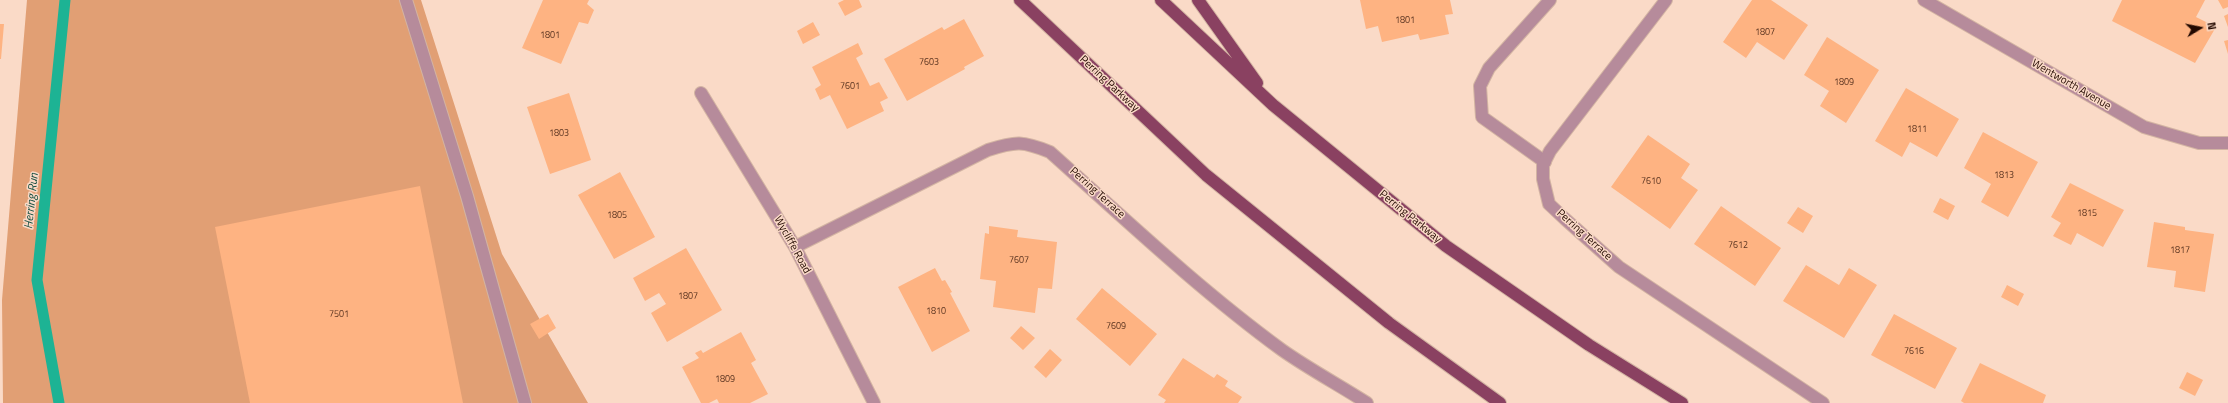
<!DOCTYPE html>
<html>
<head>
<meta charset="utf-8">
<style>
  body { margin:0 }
  #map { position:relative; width:2228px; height:403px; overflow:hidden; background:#fadac7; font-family:"Titillium Web",sans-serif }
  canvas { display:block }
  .north { position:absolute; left:2180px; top:8px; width:40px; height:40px; -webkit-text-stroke:3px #fadac7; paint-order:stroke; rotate:80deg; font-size:11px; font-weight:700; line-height:16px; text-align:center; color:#230900 }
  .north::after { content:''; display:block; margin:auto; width:14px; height:18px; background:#230900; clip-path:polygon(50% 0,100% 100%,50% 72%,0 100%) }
</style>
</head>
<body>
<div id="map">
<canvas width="2228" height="403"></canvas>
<div class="north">N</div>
</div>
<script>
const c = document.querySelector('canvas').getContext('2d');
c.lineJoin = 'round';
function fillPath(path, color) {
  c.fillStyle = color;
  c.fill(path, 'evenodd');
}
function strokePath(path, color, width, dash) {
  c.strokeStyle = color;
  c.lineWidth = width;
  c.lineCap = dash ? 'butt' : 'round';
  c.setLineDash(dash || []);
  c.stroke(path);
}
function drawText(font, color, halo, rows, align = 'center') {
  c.font = font + ' "Titillium Web",sans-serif';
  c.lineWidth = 3;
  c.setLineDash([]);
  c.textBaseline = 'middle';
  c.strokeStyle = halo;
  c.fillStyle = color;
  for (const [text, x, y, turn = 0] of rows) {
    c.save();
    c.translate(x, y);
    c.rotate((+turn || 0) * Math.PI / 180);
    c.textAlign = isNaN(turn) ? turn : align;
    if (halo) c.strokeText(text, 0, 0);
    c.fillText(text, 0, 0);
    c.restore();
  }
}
const green = new Path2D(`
  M27 0H421L502 254 588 403H3L2 300Z`);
const stream = new Path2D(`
  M59 403 37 280 65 0`);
const building = new Path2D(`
  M543 0H589L587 4 594 10 588 24 579 22 561 64 522 48Z
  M844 0H859L862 7 845 16 838 3Z
  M1360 0H1450L1453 14 1445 15 1449 34 1420 40 1418 34 1382 42 1378 26 1366 29Z
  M1752 0H1771L1808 25 1784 60 1757 42 1746 58 1723 42Z
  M2122 0H2205L2196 17 2216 27 2195 63 2112 21Z
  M2218 0H2228V7L2223 9Z
  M2228 14V27L2224 16Z
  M964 19 984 56 964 67 965 69 907 101 884 59 942 27 944 30Z
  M813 22 820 35 803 44 797 31Z
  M0 24H4L1 59H0Z
  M1827 37 1879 70 1846 123 1820 106 1829 91 1804 75Z
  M2228 40V54L2224 41Z
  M858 43 863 54 856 58 870 86 879 82 888 98 880 102 884 111 847 129 830 95 820 100 815 89 821 85 812 67Z
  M1906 88 1959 119 1937 157 1910 142 1902 157 1875 141Z
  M569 93 591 160 550 174 527 107Z
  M1983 132 2038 162 2008 217 1981 202 1991 184 1964 168Z
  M1648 135 1690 164 1681 178 1698 190 1670 229 1611 187Z
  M620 172 655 237 614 259 578 195Z
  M2070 183 2124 210 2103 247 2077 233 2071 245 2053 236 2061 223 2051 217Z
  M420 186 463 403H250L215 227Z
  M1940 198 1955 206 1948 220 1933 212Z
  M1721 206 1781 248 1755 286 1694 244Z
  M1798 207 1813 216 1803 233 1787 223Z
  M2154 222 2185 227V230L2214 234 2205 292 2174 287 2176 271 2147 267Z
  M989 226 1018 230 1017 237 1057 242 1052 289 1038 288 1035 313 993 307 996 281 980 279 985 233 989 234Z
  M686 248 722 310 667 342 651 313 666 304 659 293 645 301 633 278Z
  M1806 265 1839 285 1849 268 1877 285 1844 338 1783 301Z
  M935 268 942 281 945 280 952 292 950 293 970 331 932 352 898 287Z
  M2007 285 2024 294 2018 306 2001 297Z
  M1102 288 1157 334 1130 366 1076 319Z
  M548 314 556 328 539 339 530 324Z
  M1894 314 1957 348 1935 389 1871 355Z
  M1021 326 1035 338 1023 350 1010 338Z
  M741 332 756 360 751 363 768 394 750 403H719L717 399 709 403H701L682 367 699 358 695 353 701 350 703 353Z
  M1050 349 1062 360 1046 378 1034 367Z
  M1183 358 1214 378 1217 374 1228 381 1225 386 1242 397 1238 403H1164L1166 400 1158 395Z
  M1980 363 2046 395 2043 403H1964L1961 401Z
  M2187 372 2203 380 2195 396 2179 388Z`);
const lane = new Path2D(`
  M406 0 467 196 525 403
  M1545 162 1482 117 1480 86 1489 68 1550 0`);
const street = new Path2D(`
  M1666 0 1550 151 1543 165V179L1549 204 1565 219 1619 267 1823 403
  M1924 0 2144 127 2199 143H2228
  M701 93 795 247 874 403
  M795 247 988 150C1016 141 1023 141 1050 152 1126 220 1200 290 1282 350 1309 369 1339 385 1367 403`);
const primary = new Path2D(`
  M1020 0 1206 175 1389 323 1500 403
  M1161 0 1273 105 1446 246 1589 345 1682 403
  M1198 0 1257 83`);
const numberNames = [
  ["1801",1405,21],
  ["1807",1765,33],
  ["1801",550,36],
  ["7603",929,63],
  ["1809",1844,83],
  ["7601",850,87],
  ["1811",1917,130],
  ["1803",559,134],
  ["1813",2004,176],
  ["7610",1651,182],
  ["1815",2087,214],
  ["1805",617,216],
  ["7612",1738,246],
  ["1817",2180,251],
  ["7607",1019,261],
  ["1807",688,297],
  ["1810",936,312],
  ["7501",339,315],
  ["7609",1116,327],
  ["7616",1914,352],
  ["1809",725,380]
];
const streetNames = [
  ["Perring Parkway",1109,84,43],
  ["Wentworth Avenue",2071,85,30],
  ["Perring Terrace",1097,193,42],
  ["Perring Parkway",1410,217,39],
  ["Perring Terrace",1584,235,42],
  ["Wycliffe Road",792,245,61]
];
const waterNames = [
  ["Herring Run",32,201,-84]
];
fillPath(green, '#e19f74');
strokePath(stream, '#1db394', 11);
fillPath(building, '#feb382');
strokePath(lane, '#d3b4a3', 14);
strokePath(street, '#d3b4a3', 14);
strokePath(primary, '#d3b4a3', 14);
strokePath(lane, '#b68b9b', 12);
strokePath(street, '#b68b9b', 12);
strokePath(primary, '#8a4161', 12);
drawText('9px', '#5a3420', null, numberNames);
drawText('11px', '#230900', '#fadac7', streetNames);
drawText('italic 12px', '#154e40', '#fadac7', waterNames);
</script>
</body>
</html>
